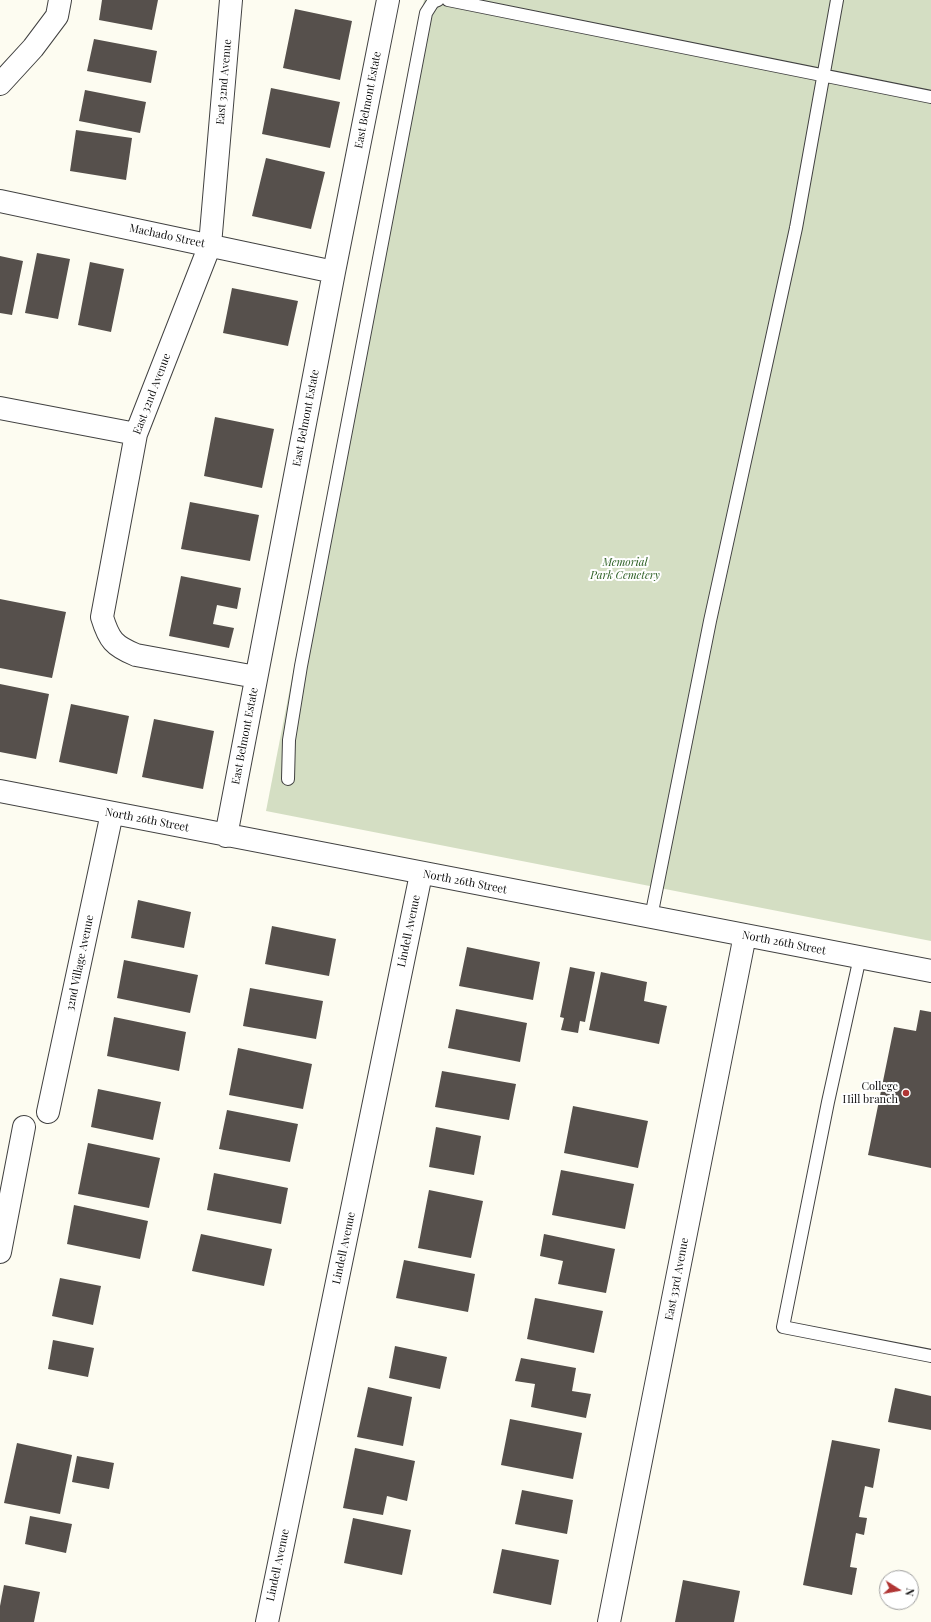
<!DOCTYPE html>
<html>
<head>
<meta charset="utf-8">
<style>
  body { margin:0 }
  #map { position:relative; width:931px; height:1622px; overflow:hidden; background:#fdfcf1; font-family:"Playfair Display",serif }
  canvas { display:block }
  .north { position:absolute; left:879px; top:1570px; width:40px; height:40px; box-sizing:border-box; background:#fff; border:1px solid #9f9f9f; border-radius:50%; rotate:101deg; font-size:11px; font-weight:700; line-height:16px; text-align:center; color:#0e0e0e }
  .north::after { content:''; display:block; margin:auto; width:14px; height:18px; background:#b03534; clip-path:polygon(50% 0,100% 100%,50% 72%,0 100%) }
</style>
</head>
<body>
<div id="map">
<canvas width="931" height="1622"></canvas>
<div class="north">N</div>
</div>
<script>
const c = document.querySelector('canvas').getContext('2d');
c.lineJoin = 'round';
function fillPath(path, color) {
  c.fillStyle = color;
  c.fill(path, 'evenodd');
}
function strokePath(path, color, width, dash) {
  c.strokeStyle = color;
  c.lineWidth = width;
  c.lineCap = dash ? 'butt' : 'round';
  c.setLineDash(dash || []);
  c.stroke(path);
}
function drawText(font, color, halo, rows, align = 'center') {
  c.font = font + ' "Playfair Display",serif';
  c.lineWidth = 4;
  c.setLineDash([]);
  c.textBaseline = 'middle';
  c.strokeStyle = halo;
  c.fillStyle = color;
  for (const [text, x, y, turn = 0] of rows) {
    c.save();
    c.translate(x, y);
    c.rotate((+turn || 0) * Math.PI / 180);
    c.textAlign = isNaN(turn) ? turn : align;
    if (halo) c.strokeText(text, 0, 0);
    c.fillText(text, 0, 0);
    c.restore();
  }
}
const cemetery = new Path2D(`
  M424 0H931V941L266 811Z`);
const building = new Path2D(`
  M102 0H158L152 30 99 20Z
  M295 9 352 21 340 80 283 68Z
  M94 39 157 51 151 83 87 71Z
  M271 88 340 102 330 148 262 134Z
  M85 90 146 102 140 133 79 121Z
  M76 130 132 138 126 180 70 171Z
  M266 158 325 172 311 229 252 216Z
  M37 253 70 259 58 319 25 313Z
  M0 256 23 261 12 315 0 313Z
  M90 262 124 269 111 332 78 325Z
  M232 288 298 301 288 346 223 333Z
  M215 417 274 429 262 488 204 476Z
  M190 502 259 515 250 561 181 549Z
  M181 576 241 588 237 609 217 605 213 624 234 628 229 648 169 636Z
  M0 599 66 612 52 678 0 668Z
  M0 684 49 694 36 759 0 752Z
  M71 704 129 716 117 774 59 762Z
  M154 719 214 731 203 789 142 777Z
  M138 900 191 912 184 948 131 938Z
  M272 926 336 939 329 976 265 964Z
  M467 947 540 962 533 1000 459 986Z
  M124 960 198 975 190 1013 117 998Z
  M570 967 595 972 585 1022 580 1021 578 1033 561 1030 564 1018 560 1017Z
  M601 972 647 982 644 1001 667 1006 659 1044 589 1030Z
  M250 988 323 1001 316 1039 243 1026Z
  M456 1009 527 1023 520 1062 448 1048Z
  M920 1010 931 1012V1168L868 1155 894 1027 916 1031Z
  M114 1017 186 1032 179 1071 107 1056Z
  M238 1048 312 1064 303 1109 229 1095Z
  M442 1071 516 1084 509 1120 435 1107Z
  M98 1089 161 1102 153 1140 91 1127Z
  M573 1106 648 1121 638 1168 564 1153Z
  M227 1110 298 1124 290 1162 219 1149Z
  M436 1127 481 1136 474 1175 429 1167Z
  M88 1143 160 1158 149 1208 78 1194Z
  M561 1170 634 1184 625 1229 552 1215Z
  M214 1173 288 1188 281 1224 207 1210Z
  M429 1190 483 1201 471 1258 418 1248Z
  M74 1205 148 1221 140 1259 67 1244Z
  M201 1234 272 1249 264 1286 192 1271Z
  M544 1234 615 1249 606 1293 558 1284 563 1261 540 1256Z
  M404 1260 475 1274 468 1312 396 1298Z
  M60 1278 101 1286 93 1325 52 1316Z
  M535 1298 603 1311 594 1353 527 1339Z
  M53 1340 94 1348 88 1377 48 1369Z
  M395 1346 447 1357 440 1389 389 1378Z
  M521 1358 576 1368 572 1391 591 1394 586 1418 531 1407 535 1384 515 1381Z
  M368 1387 412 1397 403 1446 357 1437Z
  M895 1388 931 1396V1430L888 1422Z
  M510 1419 582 1433 573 1479 501 1465Z
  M832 1440 880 1449 873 1488 865 1486 859 1517 867 1518 864 1535 856 1533 850 1567 857 1568 852 1595 803 1585Z
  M17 1443 72 1455 60 1514 4 1503Z
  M355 1448 415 1461 407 1501 387 1496 383 1515 343 1508Z
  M77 1456 114 1463 109 1489 72 1482Z
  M522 1490 573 1500 567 1534 515 1524Z
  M30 1516 72 1524 66 1553 25 1544Z
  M353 1518 411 1530 402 1575 344 1563Z
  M502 1549 559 1560 551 1605 493 1593Z
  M683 1580 740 1591 734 1622H675Z
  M4 1585 40 1592 34 1622H0V1606Z`);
const service = new Path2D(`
  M448 0 931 97
  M288 779 289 740 301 666 426 13 433 2 438 0
  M651 917 710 621 796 228 837 0
  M860 957 828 1102 783 1327 931 1356`);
const minor = new Path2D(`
  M231 0 210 245 136 434 102 617C109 640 114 646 136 655L256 677
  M0 84 33 48 57 16 60 0
  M0 201 334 272
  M0 408 136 434
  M0 791 931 971
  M226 836 334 272 388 0
  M48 1112 112 813
  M0 1252 24 1127
  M267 1622 421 874
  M609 1622 745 935`);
const markers = [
  [906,1093,4,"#b03534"]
];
const streetNames = [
  ["East 32nd Avenue",224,82,-85],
  ["East Belmont Estate",368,100,-79],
  ["Machado Street",167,236,12],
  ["East 32nd Avenue",152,394,-69],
  ["East Belmont Estate",306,418,-79],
  ["East Belmont Estate",245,736,-79],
  ["North 26th Street",147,820,11],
  ["North 26th Street",465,882,11],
  ["Lindell Avenue",409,931,-78],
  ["North 26th Street",784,943,11],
  ["32nd Village Avenue",80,963,-78],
  ["Lindell Avenue",344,1248,-78],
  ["East 33rd Avenue",677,1279,-79],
  ["Lindell Avenue",278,1565,-78]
];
const parkNames = [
  ["Memorial",625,563],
  ["Park Cemetery",625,576]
];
const poiNames = [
  ["College",898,1087],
  ["Hill branch",898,1100]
];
fillPath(cemetery, '#d4dec3');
fillPath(building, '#56504c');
strokePath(service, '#414141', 14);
strokePath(minor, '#414141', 24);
strokePath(service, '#fff', 12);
strokePath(minor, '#fff', 22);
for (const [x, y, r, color] of markers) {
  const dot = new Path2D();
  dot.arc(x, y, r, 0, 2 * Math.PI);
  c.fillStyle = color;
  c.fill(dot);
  strokePath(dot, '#fff', 1.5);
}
drawText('11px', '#0e0e0e', '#fff', streetNames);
drawText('italic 11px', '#2e6025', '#fff', parkNames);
drawText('11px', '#0e0e0e', '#fff', poiNames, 'right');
</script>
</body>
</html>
